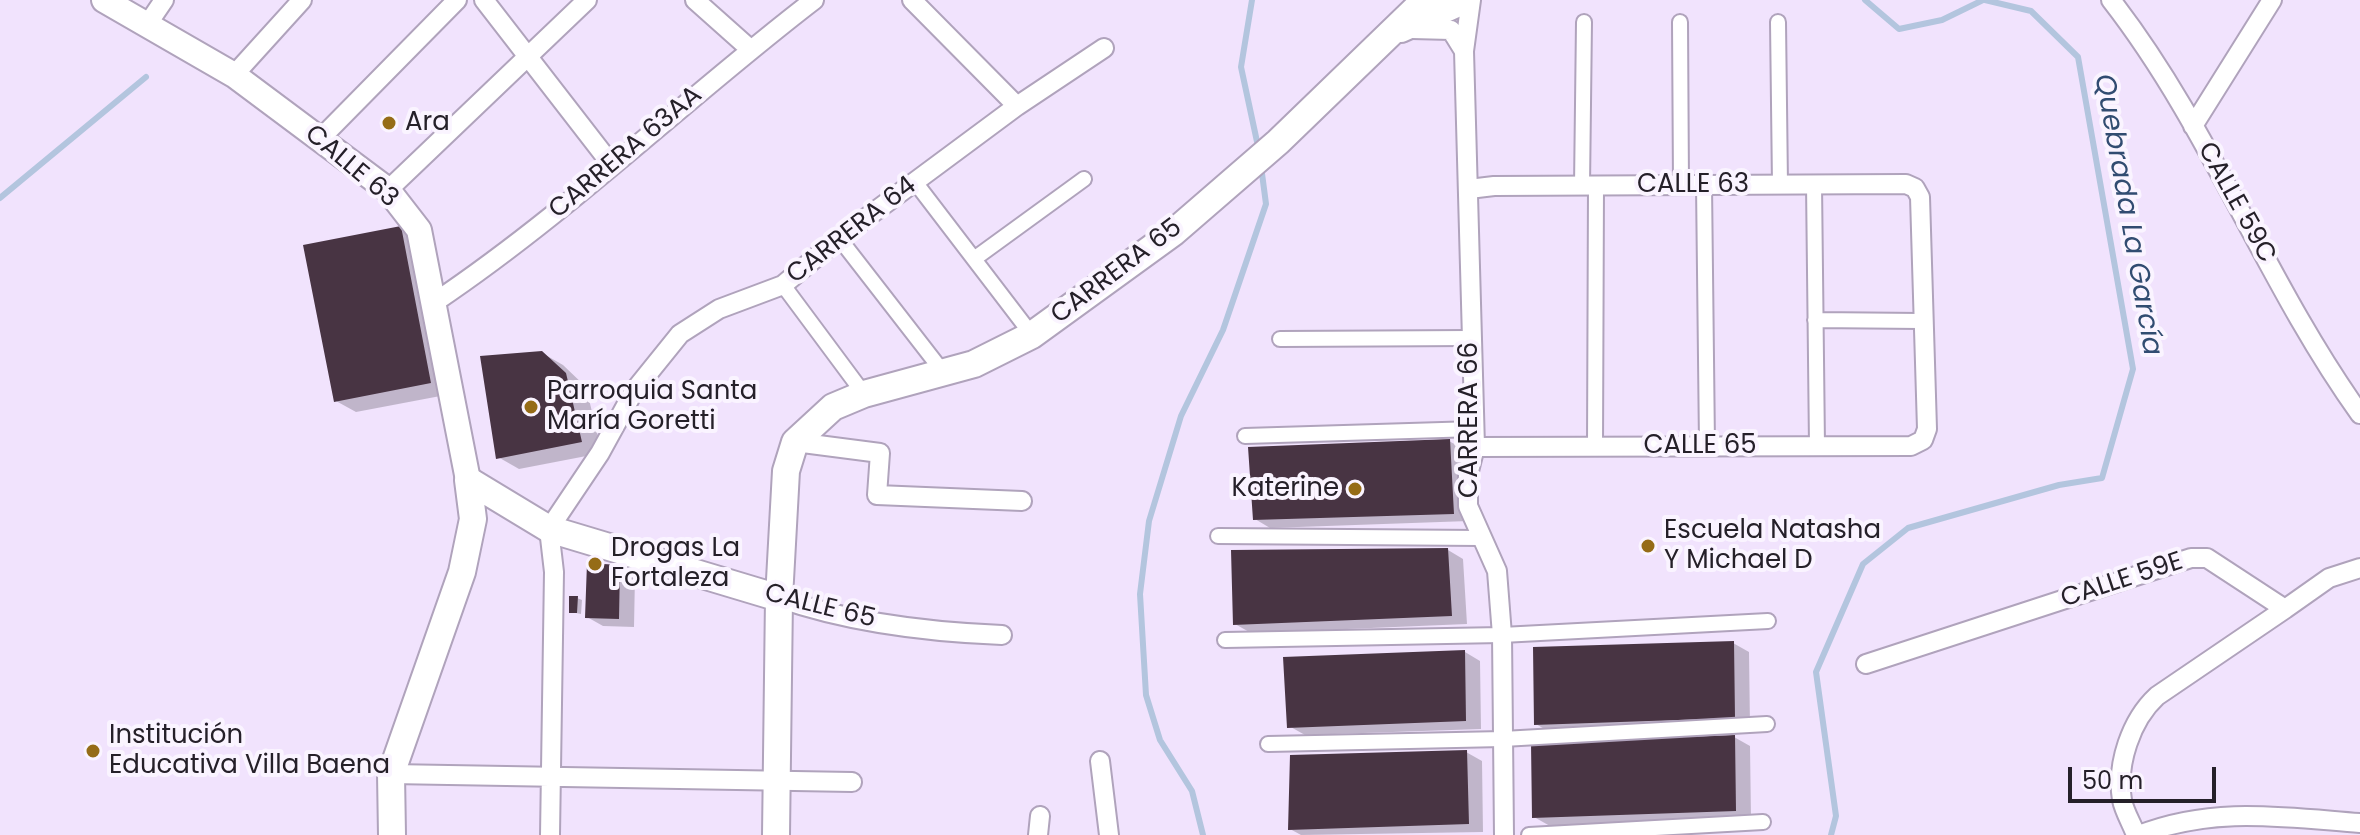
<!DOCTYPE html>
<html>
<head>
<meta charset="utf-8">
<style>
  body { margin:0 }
  #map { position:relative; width:2360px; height:835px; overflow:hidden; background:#f1e3fd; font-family:Poppins,sans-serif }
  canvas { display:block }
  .scale { position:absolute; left:2068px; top:767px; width:148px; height:36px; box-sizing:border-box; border:4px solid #252029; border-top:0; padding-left:10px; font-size:24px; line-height:28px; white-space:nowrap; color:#252029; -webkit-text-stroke:6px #faf4ff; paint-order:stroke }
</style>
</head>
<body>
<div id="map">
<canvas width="2360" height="835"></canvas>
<div class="scale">50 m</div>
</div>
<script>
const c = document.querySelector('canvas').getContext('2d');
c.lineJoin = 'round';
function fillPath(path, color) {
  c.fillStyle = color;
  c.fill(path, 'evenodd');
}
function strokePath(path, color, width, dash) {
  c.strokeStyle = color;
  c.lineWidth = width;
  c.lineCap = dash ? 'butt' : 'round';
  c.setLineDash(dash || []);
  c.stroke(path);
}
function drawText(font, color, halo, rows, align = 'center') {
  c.font = font + ' Poppins,sans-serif';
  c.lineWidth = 8;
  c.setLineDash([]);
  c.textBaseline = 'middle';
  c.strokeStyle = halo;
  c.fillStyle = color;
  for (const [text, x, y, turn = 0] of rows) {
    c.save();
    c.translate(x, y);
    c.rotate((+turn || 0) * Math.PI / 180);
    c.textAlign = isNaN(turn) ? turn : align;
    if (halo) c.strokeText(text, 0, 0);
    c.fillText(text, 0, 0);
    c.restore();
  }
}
const shadow = new Path2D(`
  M400 228 421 240 451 394 356 412 336 401Z
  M542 353 563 365 586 387 602 453 519 469 498 457Z
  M1449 441 1465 450 1469 521 1270 528 1255 519Z
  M1448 550 1463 559 1467 624 1251 633 1235 624Z
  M620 567 635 576 634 627 603 626 587 617Z
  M577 598 582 600 581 614 571 612Z
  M1733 643 1749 652 1750 726 1551 733 1536 724Z
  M1465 652 1480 661 1481 729 1305 735 1289 726Z
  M1734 737 1750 746 1751 819 1550 826 1534 817Z
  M1466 752 1482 761 1483 832 1301 835 1290 829Z`);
const stream = new Path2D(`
  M1252 0 1241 67 1259 151
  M1865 0 1899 29 1942 20 1983 0
  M0 198 146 77
  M1203 835 1192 791 1160 740 1146 695 1140 594 1149 521 1181 416 1223 330 1266 204 1261 166
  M1831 835 1836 816 1816 672 1863 564 1908 528 2059 485 2102 478 2133 369 2078 57 2031 11 1985 0`);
const building = new Path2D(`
  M401 226 431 383 334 402 303 245Z
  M542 351 566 373 582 442 496 459 480 356Z
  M1450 439 1454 514 1253 520 1248 447Z
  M1448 548 1452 616 1233 625 1231 550Z
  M587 563 620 565 619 619 585 618Z
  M569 596H578L577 613H569Z
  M1734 641 1735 718 1534 725 1533 647Z
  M1465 650 1466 721 1287 728 1283 657Z
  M1735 735 1736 811 1532 818 1531 743Z
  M1467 750 1469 824 1288 830 1290 755Z`);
const pedestrian = new Path2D(`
  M1680 22 1681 185
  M1778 22 1780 185
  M915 182 1032 335
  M1814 184 1817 446
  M1704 185 1707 445
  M1582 186 1584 22
  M839 238 943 372
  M974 259 1084 179
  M783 285 864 394
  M1815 320 1921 321
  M1280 339 1470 338
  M1245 436 1475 429
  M1595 446 1596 186
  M1218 536 1480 538
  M1225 640 1502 635 1768 621
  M1268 744 1503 739 1767 724
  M1529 835 1763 822`);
const minor = new Path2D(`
  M484 0 611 164
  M695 0 750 49
  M912 0 1017 106
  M1471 0 1464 51 1475 447 1468 475V506L1497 571 1502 635 1504 835
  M2111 0C2210 127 2266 283 2360 414
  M147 25 164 0
  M1412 29 1451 30 1464 51
  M234 75 302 0
  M2193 126 2272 0
  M319 140 457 0
  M1469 189 1494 186 1906 184 1915 188 1920 197 1927 429 1923 440 1911 446 1475 447
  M388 190 587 0
  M435 302C569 212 686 98 814 0
  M795 442 880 453 877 495 1022 501
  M779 598C850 623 926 632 1002 635
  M1866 664 2191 558H2207L2285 609 2329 578 2360 568
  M1100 761 1109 835
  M391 774 852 782
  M550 835 554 572 549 529 600 453 634 391 680 334 719 309 783 285 839 238 1017 106 1104 48
  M1038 835 1040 816
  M2136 835C2132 824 2124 811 2122 800 2116 764 2131 720 2157 696L2285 609
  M2139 835C2213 806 2282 817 2360 823`);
const tertiary = new Path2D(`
  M104 0 234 75 388 190 419 230 468 480`);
const secondary = new Path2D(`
  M1401 29 1461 2
  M468 480 549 529 779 598
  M392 835 391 774 462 572 473 519 468 480
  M776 835 779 598 786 471 795 442 833 407 864 394 974 364 1032 335 1174 232 1278 142 1425 0`);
const markers = [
  [389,123,8,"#956c17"],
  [531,407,8,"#956c17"],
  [1355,489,8,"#956c17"],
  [1648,546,8,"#956c17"],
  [595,564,8,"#956c17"],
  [93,751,8,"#956c17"]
];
const poiNames = [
  ["Ara",405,123],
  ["Parroquia Santa",547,392],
  ["María Goretti",547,422],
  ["Katerine",1339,489,"right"],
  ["Escuela Natasha",1664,531],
  ["Y Michael D",1664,561],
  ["Drogas La",611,549],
  ["Fortaleza",611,579],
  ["Institución",109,736],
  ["Educativa Villa Baena",109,766]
];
const streetNames = [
  ["CARRERA 63AA",626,153,-40],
  ["CALLE 63",351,167,40],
  ["CALLE 63",1693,185],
  ["CALLE 59C",2236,203,61],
  ["CARRERA 64",852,231,-38],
  ["CARRERA 65",1117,272,-37],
  ["CARRERA 66",1470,420,-90],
  ["CALLE 65",1700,446],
  ["CALLE 59E",2122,581,-18],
  ["CALLE 65",820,607,14]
];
const waterNames = [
  ["Quebrada La García",2127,215,80]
];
fillPath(shadow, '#0003');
strokePath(stream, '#b3c5de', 6);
fillPath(building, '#483443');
strokePath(pedestrian, '#b0a3bc', 18);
strokePath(minor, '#b0a3bc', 22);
strokePath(tertiary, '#b0a3bc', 28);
strokePath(secondary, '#b0a3bc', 30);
strokePath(pedestrian, '#fff', 14);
strokePath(minor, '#fff', 18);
strokePath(tertiary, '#fff', 24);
strokePath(secondary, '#fff', 26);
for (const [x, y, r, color] of markers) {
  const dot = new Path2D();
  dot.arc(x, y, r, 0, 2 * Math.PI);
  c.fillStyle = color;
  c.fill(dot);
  strokePath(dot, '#faf4ff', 3);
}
drawText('26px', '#252029', '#faf4ff', poiNames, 'left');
drawText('26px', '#252029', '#faf4ff', streetNames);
drawText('italic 28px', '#314c71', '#faf4ff', waterNames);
</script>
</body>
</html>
